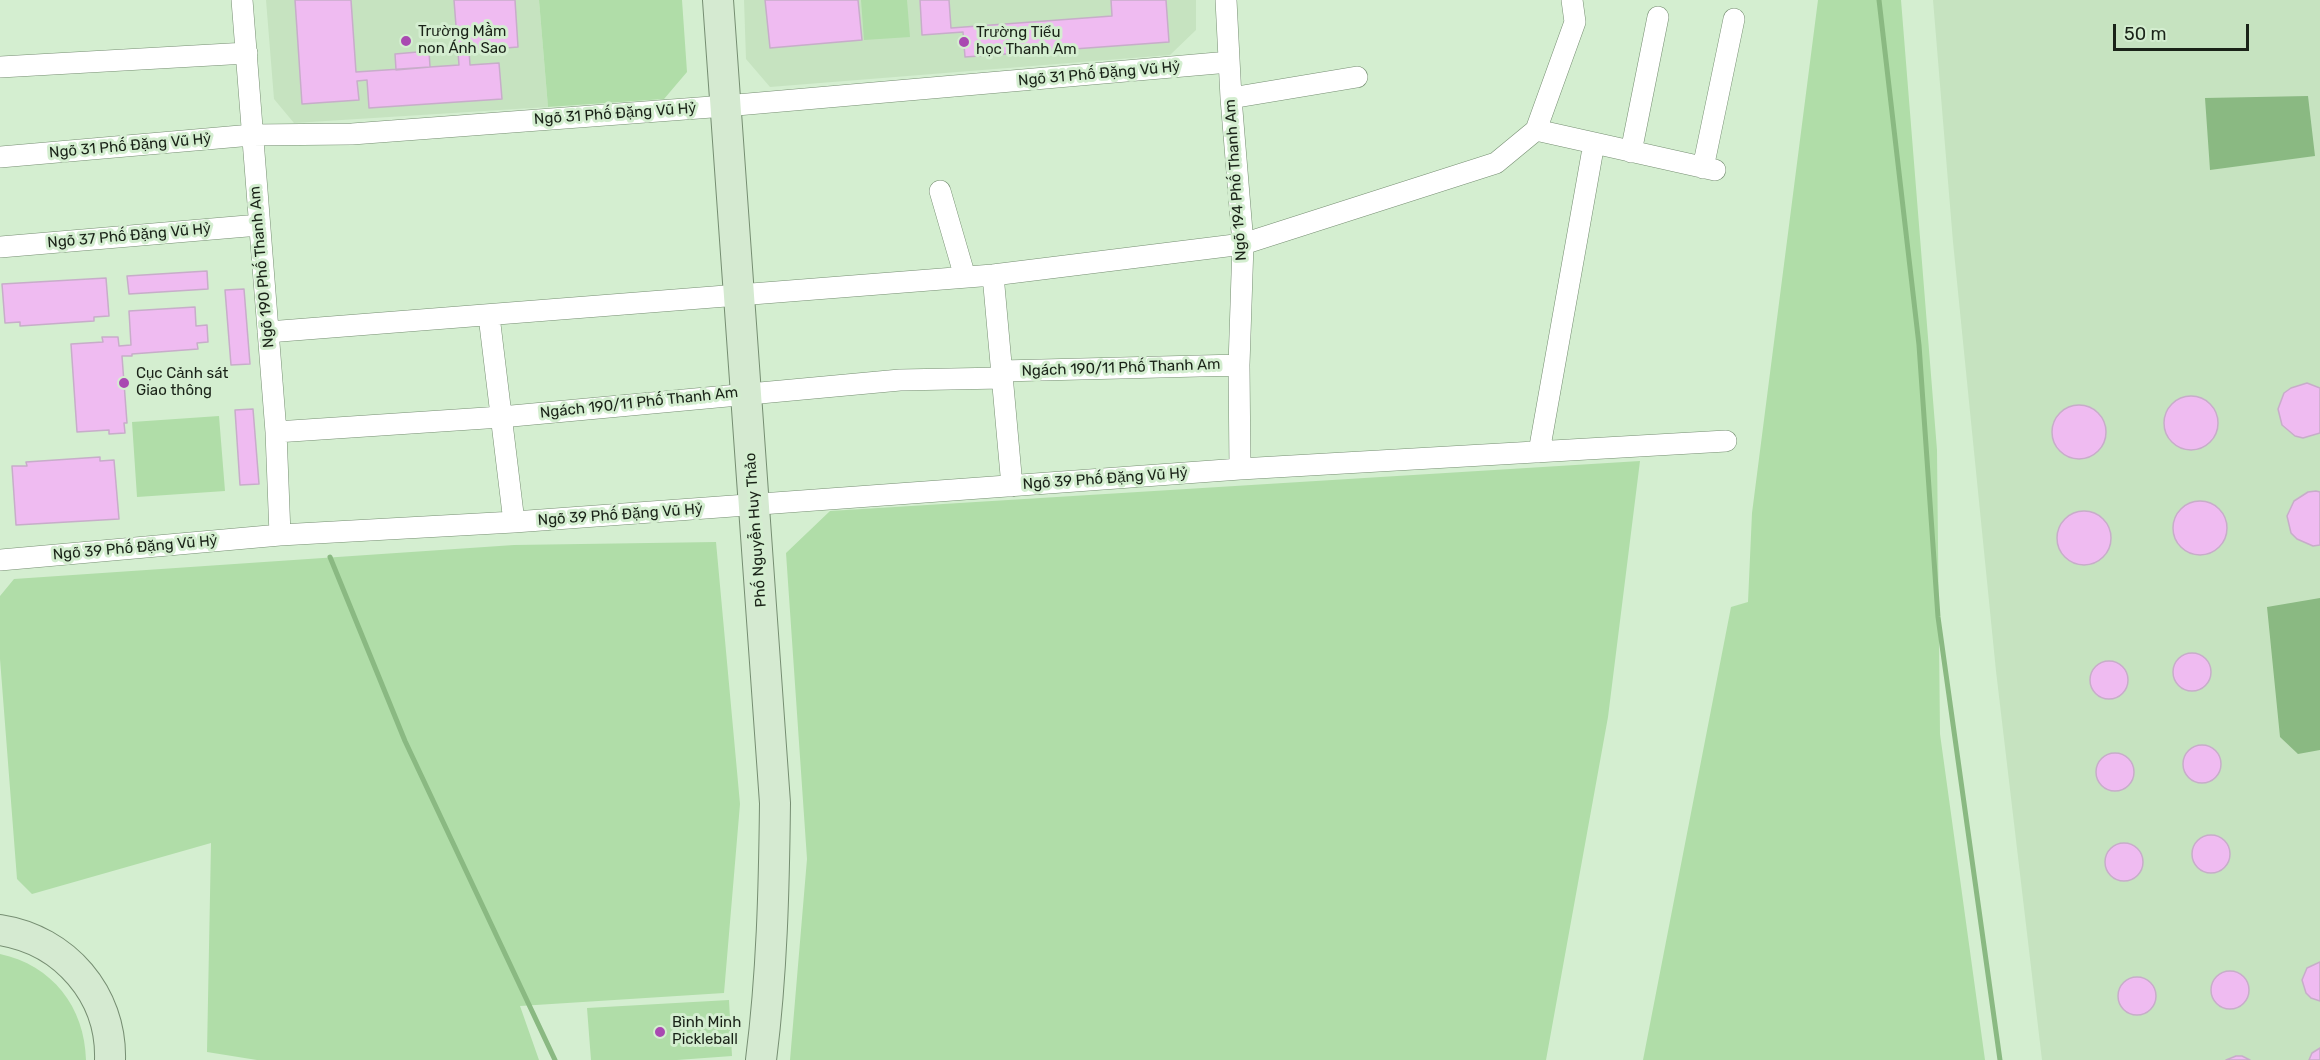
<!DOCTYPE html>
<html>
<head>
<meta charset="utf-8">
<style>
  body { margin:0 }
  #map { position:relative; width:2320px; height:1060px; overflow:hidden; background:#d4eed0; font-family:Rubik,sans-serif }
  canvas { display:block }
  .scale { position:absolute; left:2113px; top:24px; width:136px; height:27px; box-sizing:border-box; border:3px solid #1a2318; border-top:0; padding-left:8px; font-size:18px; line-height:21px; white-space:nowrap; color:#1a2318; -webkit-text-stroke:4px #d4eed0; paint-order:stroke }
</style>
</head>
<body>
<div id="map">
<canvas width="2320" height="1060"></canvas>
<div class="scale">50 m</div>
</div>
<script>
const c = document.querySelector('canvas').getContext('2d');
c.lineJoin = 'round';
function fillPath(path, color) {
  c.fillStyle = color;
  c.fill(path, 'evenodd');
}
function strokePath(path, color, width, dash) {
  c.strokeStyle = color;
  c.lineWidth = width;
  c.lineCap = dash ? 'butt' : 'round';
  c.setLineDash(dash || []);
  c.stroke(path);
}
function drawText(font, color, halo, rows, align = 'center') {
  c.font = font + ' Rubik,sans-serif';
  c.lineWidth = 6;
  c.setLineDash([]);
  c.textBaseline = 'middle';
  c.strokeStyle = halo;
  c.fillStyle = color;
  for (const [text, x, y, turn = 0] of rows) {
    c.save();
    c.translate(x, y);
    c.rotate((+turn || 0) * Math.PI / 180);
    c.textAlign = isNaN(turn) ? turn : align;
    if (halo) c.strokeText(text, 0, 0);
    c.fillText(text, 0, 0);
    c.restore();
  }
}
const built = new Path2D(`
  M266 0H539L548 107 294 123 274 99Z
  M744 0H1196V30L1170 55 770 87 746 59Z
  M1933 0H2320V1060H2042L1996 671 1953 242Z`);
const green = new Path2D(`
  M539 0H682L687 72 664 99 548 107Z
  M861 0H907L910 37 864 40Z
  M1818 0H1901L1937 450 1940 734 1985 1060H1643L1731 607 1748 602 1752 513Z
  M219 416 225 491 137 497 132 422Z
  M1640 461 1608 717 1546 1060H790L807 859 786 553 830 511Z
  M716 542 740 804 724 993 520 1006 539 1060H257L207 1052 211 843 32 894 17 879 0 659V596L14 579 514 545Z
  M0 954C52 965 85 1007 86 1060H0Z
  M729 1000 732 1056 677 1060H591L587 1008Z`);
const water = new Path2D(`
  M2308 96 2315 156 2210 170 2205 98Z
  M2320 598V750L2298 754 2280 737 2267 607Z`);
const stream = new Path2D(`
  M1879 0 1919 345 1938 617 2000 1060
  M330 557 405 741 555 1060`);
const building = new Path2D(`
  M295 0H351L356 72 459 65 454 0H515L518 47 469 51 470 65 499 63 502 99 369 108 367 80 357 81 359 100 302 104Z
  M765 0H858L862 40 770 48Z
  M920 0H949L951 28 1112 16 1111 0H1166L1169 42 965 57 963 32 922 35Z
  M429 51 430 67 396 70 395 54Z
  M207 271 208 289 129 294 127 276Z
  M106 278 109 316 94 317V321L20 326V322L5 323 2 284Z
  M244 289 250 364 231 365 225 290Z
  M195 307 196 326 207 325 208 342 197 343 198 349 132 354V356H122L127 423H124L125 433 109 434V430L77 432 71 344 103 342 102 337H118L119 346 131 345 129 311Z
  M2307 383 2320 388V433L2303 438 2295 436 2282 425 2278 409 2284 393 2291 388Z
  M2164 423a27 27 0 1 1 54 0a27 27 0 1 1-54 0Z
  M2052 432a27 27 0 1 1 54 0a27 27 0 1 1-54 0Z
  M253 409 259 484 240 485 235 410Z
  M100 457V461L114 460 119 519 16 525 12 466H27L26 462Z
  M2316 491 2320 492V545L2313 546 2297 539 2291 533 2287 516 2294 501 2308 492Z
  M2173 528a27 27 0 1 1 54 0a27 27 0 1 1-54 0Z
  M2057 538a27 27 0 1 1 54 0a27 27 0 1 1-54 0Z
  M2173 672a19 19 0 1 1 38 0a19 19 0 1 1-38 0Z
  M2090 680a19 19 0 1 1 38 0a19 19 0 1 1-38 0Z
  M2183 764a19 19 0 1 1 38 0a19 19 0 1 1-38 0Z
  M2096 772a19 19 0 1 1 38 0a19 19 0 1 1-38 0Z
  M2192 854a19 19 0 1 1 38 0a19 19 0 1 1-38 0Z
  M2105 862a19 19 0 1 1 38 0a19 19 0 1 1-38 0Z
  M2320 962V1001L2311 998 2306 993 2302 980 2307 968Z
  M2211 990a19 19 0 1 1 38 0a19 19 0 1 1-38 0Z
  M2118 996a19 19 0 1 1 38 0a19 19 0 1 1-38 0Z
  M2320 1048V1060H2309L2312 1053Z
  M2236 1056H2242L2250 1060H2226Z`);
const street = new Path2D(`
  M242 0 276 432 280 535
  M1226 0 1231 98 1243 244 1239 365 1240 469
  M0 67 247 53
  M1231 98 1357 77
  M1536 130 1715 170
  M1536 130 1575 22 1572 0
  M1631 152 1658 17
  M0 157 252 135 352 134 725 106 1229 62
  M1703 168 1734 19
  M940 191 965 277
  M0 247 259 225
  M993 275 1012 486
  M489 316 514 522
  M268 332 993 275 1243 244 1496 163 1536 130
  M1002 371 1239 365
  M276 432 501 417 900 380 1002 378
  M1539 452 1594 143
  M0 560 280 535 514 522 1240 469 1726 441`);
const secondary = new Path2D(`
  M718 0 775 803C774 889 772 974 761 1060
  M0 930C65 940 112 995 110 1060`);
const markers = [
  [406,41,6,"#a949b1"],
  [964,42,6,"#a949b1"],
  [124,383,6,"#a949b1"],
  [660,1032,6,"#a949b1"]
];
const poiNames = [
  ["Trường Mầm",418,32],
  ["non Ánh Sao",418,49],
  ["Trường Tiểu",976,33],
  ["học Thanh Am",976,50],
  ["Cục Cảnh sát",136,374],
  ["Giao thông",136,391],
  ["Bình Minh",672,1023],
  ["Pickleball",672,1040]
];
const streetNames = [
  ["Ngõ 31 Phố Đặng Vũ Hỷ",1099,74,-5],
  ["Ngõ 31 Phố Đặng Vũ Hỷ",615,114,-4],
  ["Ngõ 31 Phố Đặng Vũ Hỷ",130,146,-5],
  ["Ngõ 194 Phố Thanh Am",1236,180,-94],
  ["Ngõ 37 Phố Đặng Vũ Hỷ",129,236,-5],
  ["Ngõ 190 Phố Thanh Am",262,267,-95],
  ["Ngách 190/11 Phố Thanh Am",1121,368,-2],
  ["Ngách 190/11 Phố Thanh Am",639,403,-6],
  ["Ngõ 39 Phố Đặng Vũ Hỷ",1105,479,-4],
  ["Ngõ 39 Phố Đặng Vũ Hỷ",620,515,-4],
  ["Phố Nguyễn Huy Thảo",756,530,-94],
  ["Ngõ 39 Phố Đặng Vũ Hỷ",135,548,-5]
];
fillPath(built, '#c6e3c0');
fillPath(green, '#b0dda8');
fillPath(water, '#8ab982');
strokePath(stream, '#8ab982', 5);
fillPath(building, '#efbbf1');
strokePath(building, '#c7adc9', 1.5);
strokePath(street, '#768e72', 22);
strokePath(secondary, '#768e72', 32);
strokePath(street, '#fff', 21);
strokePath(secondary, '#d5ead1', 30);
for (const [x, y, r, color] of markers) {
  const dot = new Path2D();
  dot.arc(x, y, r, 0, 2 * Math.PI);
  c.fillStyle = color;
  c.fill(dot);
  strokePath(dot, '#d4eed0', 2);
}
drawText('15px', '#1a2318', '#d4eed0', poiNames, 'left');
drawText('15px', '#1a2318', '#d4eed0', streetNames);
</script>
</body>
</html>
